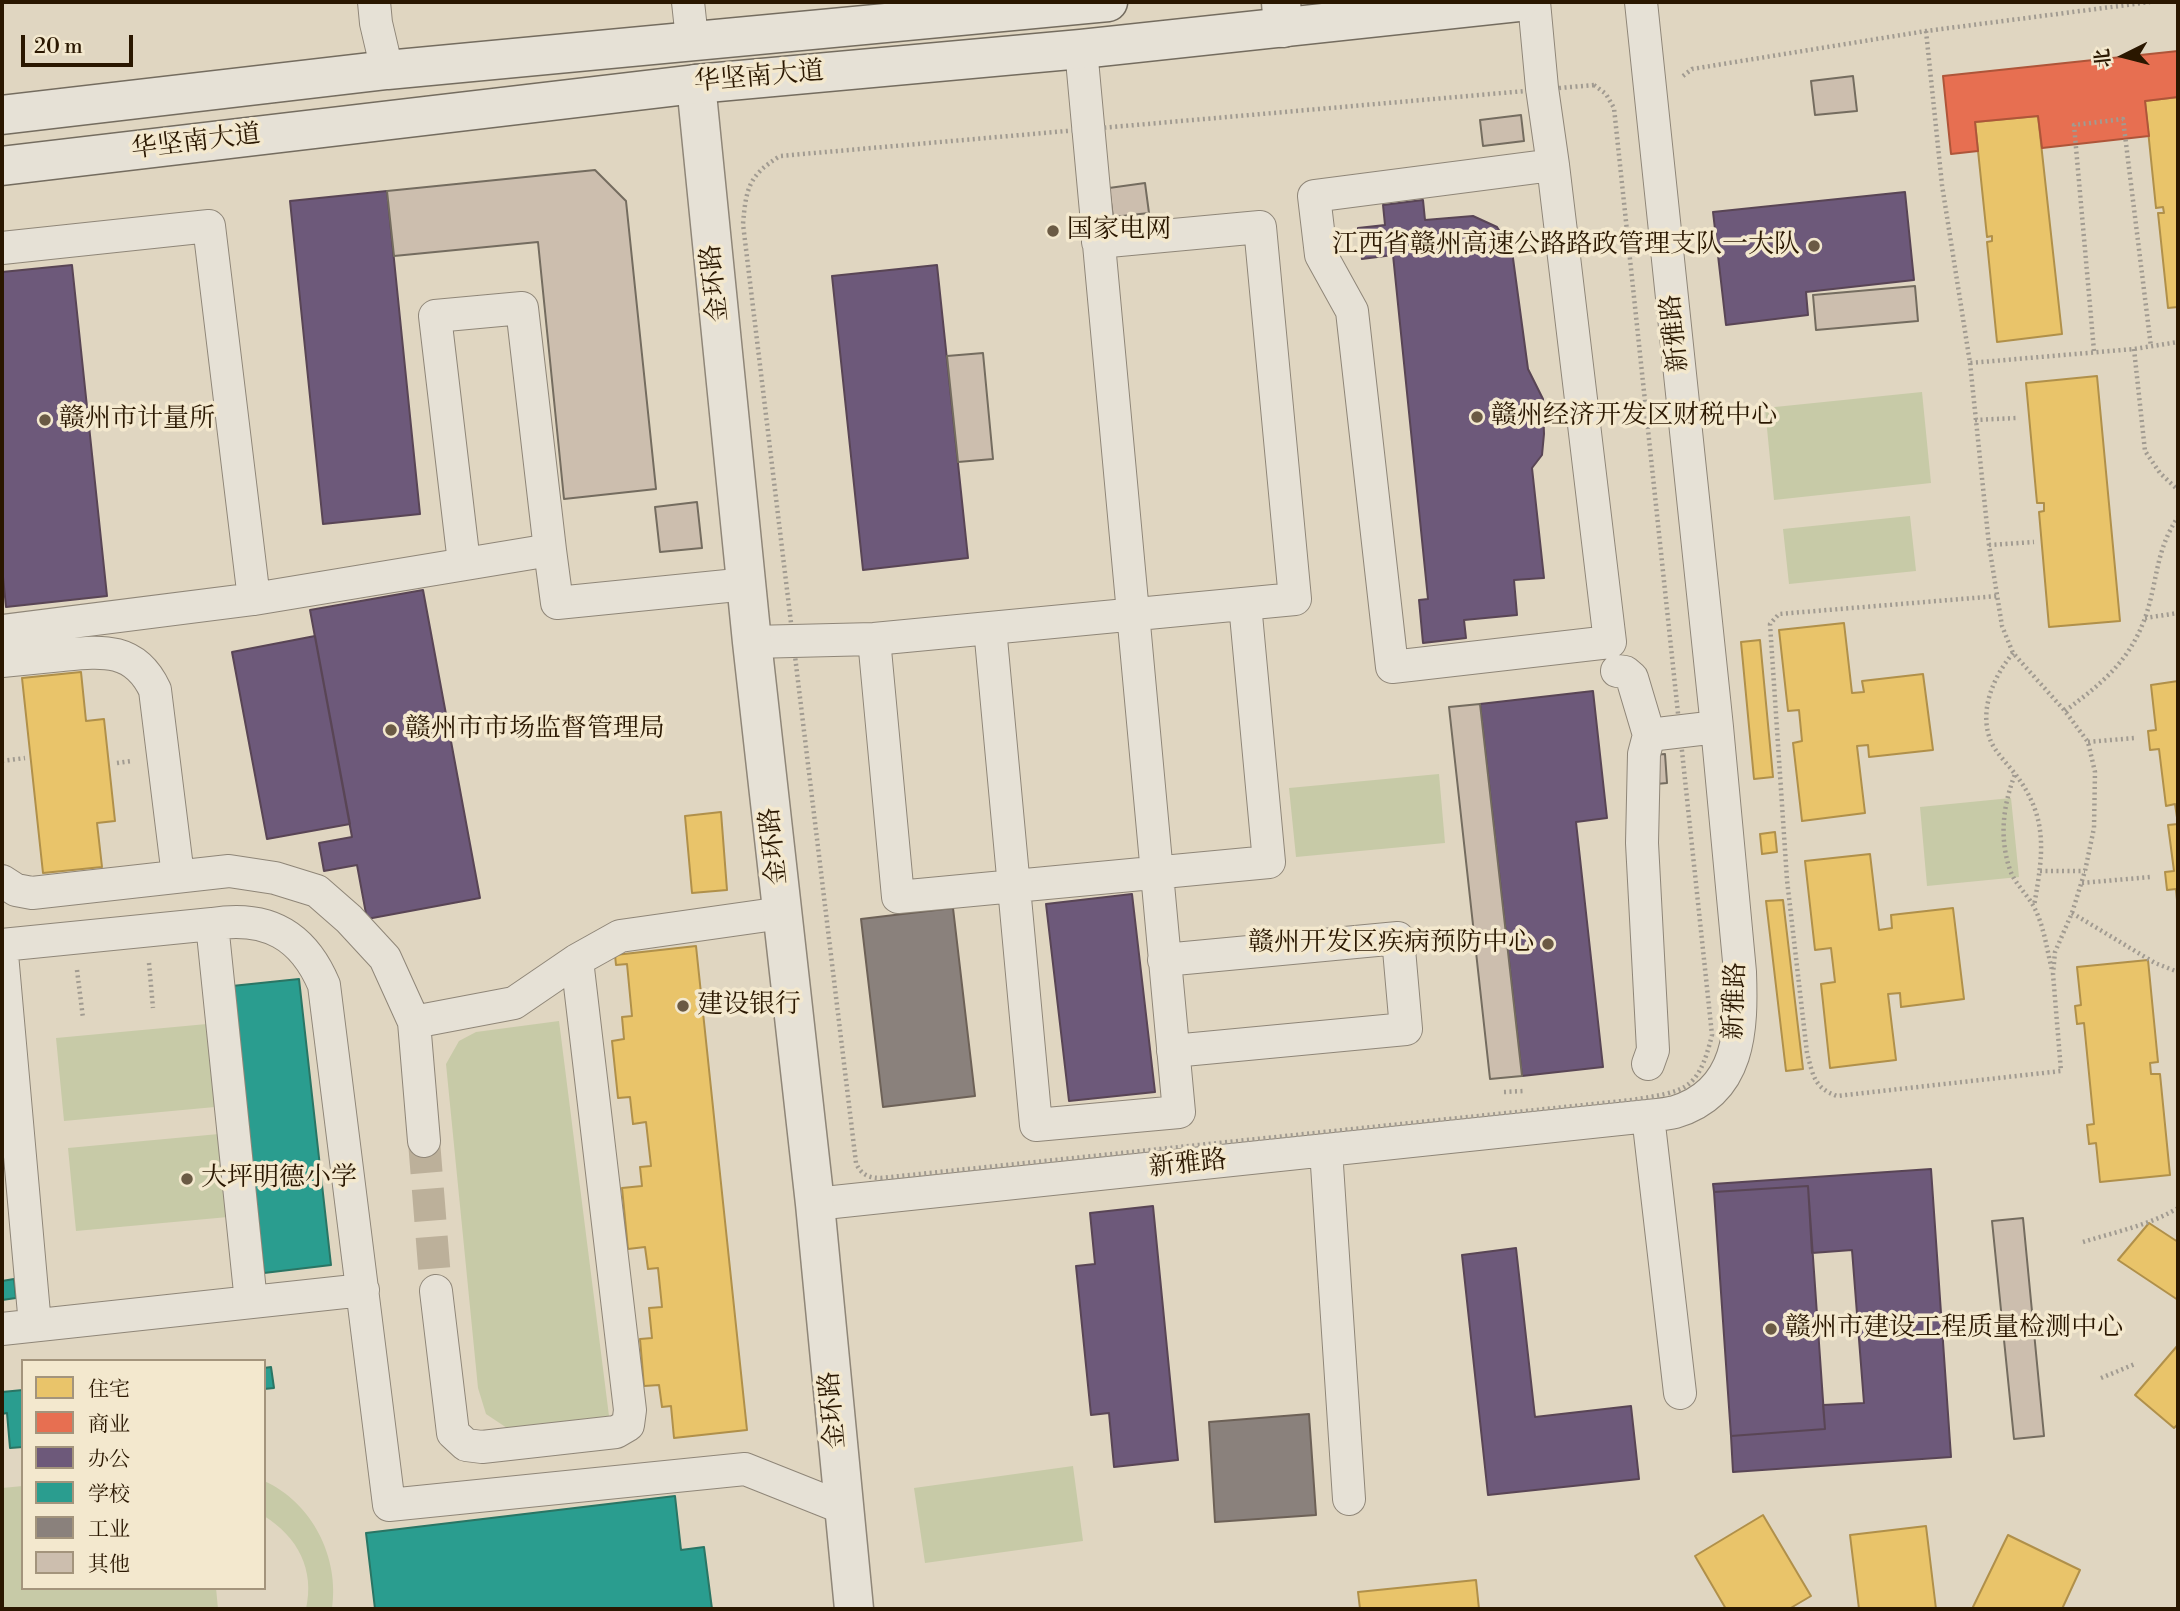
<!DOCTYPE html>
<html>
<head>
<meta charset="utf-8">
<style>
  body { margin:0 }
  #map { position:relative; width:2180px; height:1611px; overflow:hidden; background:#e0d6c1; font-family:"Libre Bodoni","Noto Serif SC",serif }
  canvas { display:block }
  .frame { position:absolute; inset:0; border:4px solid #2a1700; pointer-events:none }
  .legend { position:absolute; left:21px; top:1359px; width:245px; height:231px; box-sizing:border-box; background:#f3e8ce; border:2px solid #a3947c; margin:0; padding:9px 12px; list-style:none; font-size:21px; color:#2a1700 }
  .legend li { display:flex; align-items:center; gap:14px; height:35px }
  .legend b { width:35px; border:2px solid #a3947c }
  .north { position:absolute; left:2089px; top:21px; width:70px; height:70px; -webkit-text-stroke:5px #f3e8ce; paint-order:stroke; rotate:264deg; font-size:19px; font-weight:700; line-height:28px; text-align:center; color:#2a1700 }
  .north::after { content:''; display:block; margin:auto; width:24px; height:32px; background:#2a1700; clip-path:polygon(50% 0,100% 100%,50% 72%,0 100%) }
  .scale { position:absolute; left:21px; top:35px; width:112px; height:32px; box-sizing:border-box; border:4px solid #2a1700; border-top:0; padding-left:9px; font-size:21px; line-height:24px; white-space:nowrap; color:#2a1700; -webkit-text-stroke:5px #f3e8ce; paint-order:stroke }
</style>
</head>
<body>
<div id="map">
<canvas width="2180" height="1611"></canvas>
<div class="frame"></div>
<ul class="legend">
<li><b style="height:19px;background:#e9c46a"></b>住宅</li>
<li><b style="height:19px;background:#e76f51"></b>商业</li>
<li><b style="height:19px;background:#6d597a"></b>办公</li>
<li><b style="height:19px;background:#2a9d8f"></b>学校</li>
<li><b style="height:19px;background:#8a817c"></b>工业</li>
<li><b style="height:19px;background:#ccbeae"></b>其他</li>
</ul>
<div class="north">北</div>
<div class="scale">20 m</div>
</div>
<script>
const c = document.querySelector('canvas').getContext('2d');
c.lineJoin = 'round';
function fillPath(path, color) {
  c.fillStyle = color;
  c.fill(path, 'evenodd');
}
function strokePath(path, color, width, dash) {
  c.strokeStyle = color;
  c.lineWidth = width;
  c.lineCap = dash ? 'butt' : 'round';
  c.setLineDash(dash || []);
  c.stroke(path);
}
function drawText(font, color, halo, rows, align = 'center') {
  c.font = font + ' "Libre Bodoni","Noto Serif SC",serif';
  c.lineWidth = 7;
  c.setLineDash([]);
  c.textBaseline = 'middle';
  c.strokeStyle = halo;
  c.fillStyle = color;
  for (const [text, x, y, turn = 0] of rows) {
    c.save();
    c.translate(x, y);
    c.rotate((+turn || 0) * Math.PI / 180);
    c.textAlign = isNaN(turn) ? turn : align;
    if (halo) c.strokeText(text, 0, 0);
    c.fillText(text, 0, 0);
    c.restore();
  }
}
const green = new Path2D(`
  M1922 392 1931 483 1774 500 1765 408Z
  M1910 516 1916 571 1789 584 1783 529Z
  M1439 774 1445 843 1296 857 1289 788Z
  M2011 798 2019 877 1927 886 1920 807Z
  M559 1021 609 1416 507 1428 486 1414 478 1388 446 1064 459 1041 476 1032Z
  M207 1024 215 1107 64 1121 56 1038Z
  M219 1134 228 1217 76 1231 68 1148Z
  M1073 1466 1083 1541 925 1563 914 1488Z
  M264 1481C312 1502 340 1558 332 1609H306C315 1570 298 1537 264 1516Z
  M23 1486V1588H216L218 1609H2V1488Z`);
const homes = new Path2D(`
  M2178 97V307L2168 308 2158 213H2164L2163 207 2156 208 2145 101Z
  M2038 116 2062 334 1997 342 1987 242 1992 241V236L1987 237 1975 122Z
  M2097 376 2120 621 2049 627 2039 512 2044 511V503H2037L2026 383Z
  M1844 623 1852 693 1864 692 1862 681 1923 674 1933 750 1869 757 1868 745 1857 746 1865 813 1802 821 1793 743 1802 741 1799 710 1788 711 1779 630Z
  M1760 640 1773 777 1754 779 1741 642Z
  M81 672 86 721 104 719 115 821 97 823 102 867 43 873 22 678Z
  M2178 681V911L2176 889 2167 890 2165 872 2174 871 2168 825 2178 824 2175 804 2166 806 2159 749 2150 750 2148 731 2156 730 2151 685Z
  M721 812 727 890 692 893 685 816Z
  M1775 832 1777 852 1762 854 1760 834Z
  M1870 854 1879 930 1892 928 1891 915 1953 908 1964 999 1901 1007 1900 993 1888 994 1896 1060 1830 1068 1821 984 1835 982 1831 948 1815 950 1805 861Z
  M1783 900 1803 1069 1786 1071 1766 901Z
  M696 946 747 1430 674 1438 671 1406 662 1407 659 1385 644 1386 640 1339 652 1338 649 1308 662 1307 658 1268 648 1269 645 1247 628 1249 622 1188 642 1186 640 1167 651 1166 646 1122 633 1124 630 1097 618 1098 612 1041 624 1039 622 1017 632 1016 627 964 616 965 615 955Z
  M2148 960 2158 1062 2150 1063 2151 1074H2160L2170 1175 2100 1182 2096 1143 2089 1144 2087 1125 2094 1124 2084 1023 2077 1024 2075 1006 2081 1005 2077 967Z
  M2149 1223 2178 1242V1300L2118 1260Z
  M2178 1345V1424L2174 1428 2135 1395Z
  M1763 1515 1811 1596 1789 1609H1726L1695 1556Z
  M1926 1526 1936 1609H1859L1850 1535Z
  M2008 1535 2080 1570 2062 1609H1972Z
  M1476 1580 1479 1609H1360L1358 1592Z`);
const shops = new Path2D(`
  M2178 51V97L2145 101 2149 136 2042 148 2038 116 1975 122 1978 151 1951 154 1943 76Z`);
const offices = new Path2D(`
  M387 191 420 514 323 524 290 201Z
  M1905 192 1914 280 1806 292 1808 315 1726 325 1713 212Z
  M1423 200 1425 220 1473 216 1497 227 1512 251 1528 369 1543 399 1544 434 1542 455 1532 468 1544 578 1514 580 1517 615 1464 620 1466 638 1423 643 1419 600 1428 599 1393 255 1362 259 1358 228 1385 225 1383 205Z
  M72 265 107 596 6 607 2 567V272Z
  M937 265 968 558 863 570 832 276Z
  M423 590 480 898 367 919 357 865 324 871 319 843 352 837 310 610Z
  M315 636 350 824 267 839 232 652Z
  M1593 691 1607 818 1576 822 1603 1067 1522 1076 1480 704Z
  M1132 894 1155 1092 1069 1101 1046 904Z
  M1931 1169 1951 1457 1733 1472 1731 1436 1825 1429 1823 1405 1864 1403 1852 1250 1812 1253 1808 1186 1714 1192 1713 1184Z
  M1808 1186 1825 1429 1731 1436 1714 1192Z
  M1153 1206 1178 1460 1114 1467 1109 1413 1091 1415 1076 1266 1095 1264 1090 1213Z
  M1516 1248 1535 1417 1631 1406 1639 1479 1488 1495 1462 1255Z`);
const schools = new Path2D(`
  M299 979 331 1265 264 1273 232 986Z
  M2 1278V1281L14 1279 16 1298 2 1300Z
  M271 1367 274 1388 264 1389V1368Z
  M23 1390V1447L10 1448 7 1413 2 1414V1392Z
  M675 1496 681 1550 704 1547 712 1609H375L366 1533Z`);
const industry = new Path2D(`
  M953 908 975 1096 883 1107 861 919Z
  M1309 1414 1316 1515 1215 1522 1209 1422Z`);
const building = new Path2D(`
  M1853 76 1857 111 1815 115 1811 81Z
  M1521 115 1524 141 1483 146 1480 120Z
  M595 170 626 201 656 489 564 499 538 242 394 256 387 191Z
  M1145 183 1149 213 1113 217 1109 188Z
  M1915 286 1918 321 1816 330 1813 295Z
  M983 353 993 459 958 462 947 356Z
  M697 502 702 548 660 552 655 507Z
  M1480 704 1522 1076 1490 1079 1449 707Z
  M1665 754 1667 783 1656 784 1654 755Z
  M2023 1218 2044 1436 2014 1439 1992 1221Z`);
const minorTunnel = new Path2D(`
  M424 1141 436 1291`);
const path = new Path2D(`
  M1926 31 1942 185 1970 363 2134 349 2178 342
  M1683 76 1692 69 1926 31 2150 2
  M1594 85 1606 94 1614 108 1712 1035C1698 1092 1685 1091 1632 1100L881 1178C869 1178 861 1175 856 1163L743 224C746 188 749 175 780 156Z
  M2134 349 2145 451 2160 473 2178 490
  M2094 351 2074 125 2123 119 2151 347
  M1970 363 1989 545 2002 626 2013 653 2065 711 2088 742 2095 772 2094 828 2085 871 2072 913 2055 952 2053 974 2061 1071 1837 1096C1814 1088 1813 1075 1807 1053L1787 880 1770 624 1779 614 1998 596
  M1975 420 2016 418
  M1989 545 2034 542
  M2145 618 2178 613
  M2013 653C1994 676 1979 709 1990 739 1994 751 2007 763 2015 774 2003 806 1999 837 2010 870 2015 884 2027 894 2034 907 2044 926 2047 950 2052 970
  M2065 711C2101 684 2129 662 2145 618 2158 581 2155 551 2178 517
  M2088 742 2134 738
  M2 761 25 758
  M117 763 131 761
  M2016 775C2049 819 2043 854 2034 906
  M2040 871H2085
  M2082 883 2150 877
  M2072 913 2155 963 2178 972
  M149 963 153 1008
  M77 970 83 1018
  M1504 1092 1523 1091
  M2083 1242C2115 1232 2150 1225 2178 1208
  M2101 1378 2135 1364`);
const minor = new Path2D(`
  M374 2 376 23 387 70
  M688 2 692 39
  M1534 2 1542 88 1553 165 1610 642 1392 667 1352 311 1321 255 1314 196 1553 165
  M2 248 209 226 254 599
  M464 563 435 316 522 308 550 550
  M990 628 1036 1125 1179 1112 1081 49
  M2 631 254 599 550 550 557 603 747 584
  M874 639 898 897 1269 862 1245 604
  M752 642 874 639 1295 599 1260 227 1098 242
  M2 661C22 659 42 657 62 655 102 651 135 647 155 690L178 876
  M1617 671 1625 672 1632 678 1649 735
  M2 881 16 890 32 893 229 871 275 878 317 891 349 919 385 958 414 1022 514 1003 577 960 620 936 782 913
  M212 924C267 915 303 935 324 985L389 1505 745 1469 843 1508
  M2 945 212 924 251 1302
  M2 954 35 1325
  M1164 960 1398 938 1406 1029 1173 1051
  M414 1022 424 1141
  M1648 1064 1653 1050 1642 843 1644 754 1649 735 1717 727
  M1648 1116 1680 1393
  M1326 1150 1349 1499
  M815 1204 1648 1116C1657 1115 1667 1114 1675 1112 1741 1092 1742 1029 1740 972L1717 727 1641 2
  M436 1291 453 1433 466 1445 482 1447 616 1432 628 1425 630 1410 577 960
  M2 1329 363 1290`);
const tertiary = new Path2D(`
  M1281 2 1283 28
  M696 84 752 642 815 1204 854 1609`);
const secondary = new Path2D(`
  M2 115 387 70 1108 2
  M2 166 696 84 1081 49 1518 2`);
const markers = [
  [1053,231,7,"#6a5a44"],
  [1814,246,7,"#6a5a44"],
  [1477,417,7,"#6a5a44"],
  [45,420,7,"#6a5a44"],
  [391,730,7,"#6a5a44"],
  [1548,944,7,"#6a5a44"],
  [683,1006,7,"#6a5a44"],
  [187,1179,7,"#6a5a44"],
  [1771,1329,7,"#6a5a44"]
];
const streetNames = [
  ["华坚南大道",759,78,-5],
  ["华坚南大道",196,143,-7],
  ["金环路",716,283,-96],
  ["新雅路",1676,333,-96],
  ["金环路",775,846,-96],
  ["新雅路",1736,1001,-88],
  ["新雅路",1188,1165,-6],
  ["金环路",834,1410,-95]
];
const poiNames = [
  ["国家电网",1067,231],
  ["江西省赣州高速公路路政管理支队一大队",1800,246,"right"],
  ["赣州经济开发区财税中心",1491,417],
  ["赣州市计量所",59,420],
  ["赣州市市场监督管理局",405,730],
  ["赣州开发区疾病预防中心",1534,944,"right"],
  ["建设银行",697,1006],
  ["大坪明德小学",201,1179],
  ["赣州市建设工程质量检测中心",1785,1329]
];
fillPath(green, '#c7caa7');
fillPath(homes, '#e9c46a');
strokePath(homes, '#b0904a', 2);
fillPath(shops, '#e76f51');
strokePath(shops, '#ae5539', 2);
fillPath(offices, '#6d597a');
strokePath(offices, '#594555', 2);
fillPath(schools, '#2a9d8f');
strokePath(schools, '#2a7564', 2);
fillPath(industry, '#8a817c');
strokePath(industry, '#6d6157', 2);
fillPath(building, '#ccbeae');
strokePath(building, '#746c5f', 2);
strokePath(minorTunnel, '#bcb09a', 32, [32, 16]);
strokePath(minor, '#8f8678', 34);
strokePath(tertiary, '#8f8678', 41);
strokePath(secondary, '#746c5f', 41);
strokePath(path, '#a19b91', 4.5, [2, 3.5]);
strokePath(minor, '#e6e1d6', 32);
strokePath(tertiary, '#e6e1d6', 38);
strokePath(secondary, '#e6e1d6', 38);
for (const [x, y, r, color] of markers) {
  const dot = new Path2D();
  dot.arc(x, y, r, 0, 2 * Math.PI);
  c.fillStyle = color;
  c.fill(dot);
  strokePath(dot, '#f3e8ce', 2.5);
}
drawText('26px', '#2a1700', '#f3e8ce', streetNames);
drawText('26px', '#2a1700', '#f3e8ce', poiNames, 'left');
</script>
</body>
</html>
